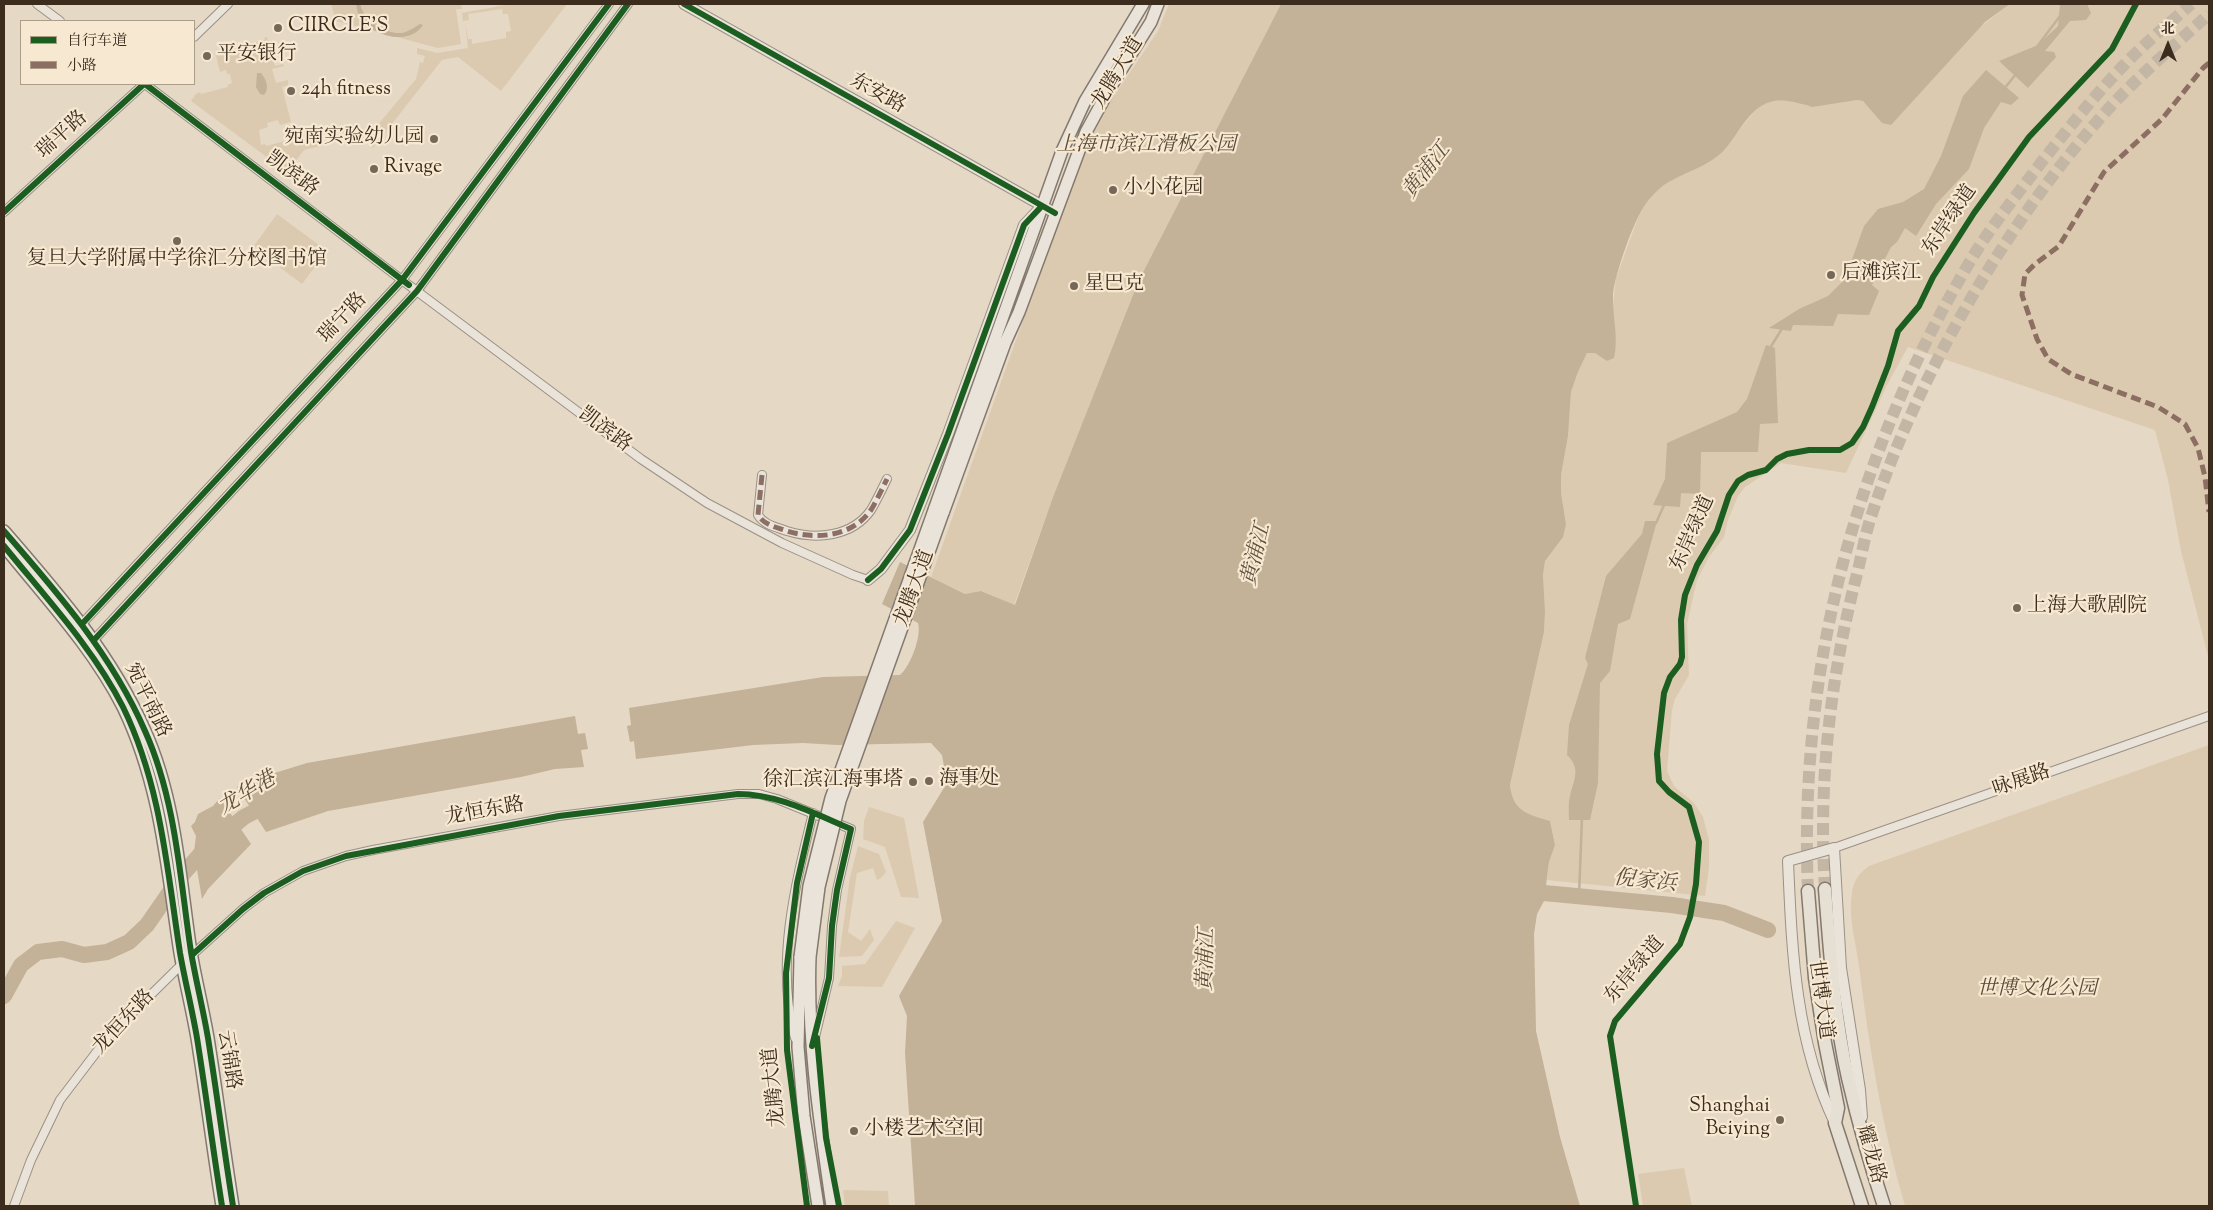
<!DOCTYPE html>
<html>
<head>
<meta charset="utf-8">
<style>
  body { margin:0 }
  #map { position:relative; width:2213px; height:1210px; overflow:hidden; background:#e5d8c5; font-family:"Sorts Mill Goudy","Noto Serif SC",serif }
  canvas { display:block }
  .frame { position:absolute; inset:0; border:5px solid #3b2c1e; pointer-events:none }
  .legend { position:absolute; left:20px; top:20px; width:175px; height:65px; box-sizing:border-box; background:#f7e8d1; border:1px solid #ac9d89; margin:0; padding:6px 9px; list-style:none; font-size:15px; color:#3b2c1e }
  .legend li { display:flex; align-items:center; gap:10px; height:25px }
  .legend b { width:25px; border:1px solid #ac9d89 }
  .north { position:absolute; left:2143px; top:20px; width:50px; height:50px; -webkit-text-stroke:4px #f7e8d1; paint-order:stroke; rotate:0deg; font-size:14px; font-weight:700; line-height:20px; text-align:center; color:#3b2c1e }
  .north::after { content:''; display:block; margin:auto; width:18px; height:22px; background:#3b2c1e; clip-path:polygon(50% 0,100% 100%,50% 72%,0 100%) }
</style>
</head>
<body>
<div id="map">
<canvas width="2213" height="1210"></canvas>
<div class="frame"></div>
<ul class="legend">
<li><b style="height:6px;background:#1b5e20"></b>自行车道</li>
<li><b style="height:6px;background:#8d6e63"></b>小路</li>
</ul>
<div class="north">北</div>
</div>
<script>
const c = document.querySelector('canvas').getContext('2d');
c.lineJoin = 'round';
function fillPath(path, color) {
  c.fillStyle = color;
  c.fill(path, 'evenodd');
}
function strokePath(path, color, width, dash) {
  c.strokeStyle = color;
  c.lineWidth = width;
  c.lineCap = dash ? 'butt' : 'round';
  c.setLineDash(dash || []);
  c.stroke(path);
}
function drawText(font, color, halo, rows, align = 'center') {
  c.font = font + ' "Sorts Mill Goudy","Noto Serif SC",serif';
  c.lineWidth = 4.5;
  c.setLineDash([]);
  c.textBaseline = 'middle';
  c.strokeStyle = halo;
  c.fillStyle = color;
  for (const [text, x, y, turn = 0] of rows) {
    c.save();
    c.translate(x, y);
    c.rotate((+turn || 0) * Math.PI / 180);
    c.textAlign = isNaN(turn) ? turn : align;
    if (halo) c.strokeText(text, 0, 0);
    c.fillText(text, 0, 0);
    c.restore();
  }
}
const green = new Path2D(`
  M331 4H461L462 9H456L461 44 438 48 336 21Z
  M511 4H567L501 91 458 57 442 60 373 148 367 138 416 79 420 62 423 63 425 56 417 54V48L437 53 468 48 465 22 468 39H472V44L506 38V32L511 31 508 14H503L502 9 468 14 469 20 463 21 462 13Z
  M1169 4H1281L1139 280 1053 497 1014 605 982 591 965 594 931 577 1085 148 1103 112 1158 31Z
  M2010 4H2209V660L2181 551 2168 480 2155 430 1908 347 1887 385 1846 473 1781 463 1745 487 1738 496 1728 520 1724 537 1709 557 1697 580 1687 624 1689 675 1675 699 1672 710 1667 771 1674 786 1694 803 1703 817 1709 840V867L1705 896 1547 880 1549 862 1555 845 1550 821C1528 814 1513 812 1510 785L1544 632 1545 611 1543 575 1545 561 1566 524 1561 493V475L1568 436 1571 392 1578 372 1587 353 1595 352 1607 361 1616 278 1638 218 1645 204 1658 190 1672 179 1708 163 1718 156 1758 107 1767 102 1783 100 1806 104 1857 100 1863 101 1872 110Z
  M267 37 275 66 283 64 284 66 272 69 276 83 288 80V85L282 87 291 122 280 125 278 120 267 123 268 127 259 130 261 145 265 144 266 146 293 139 295 146 318 140 320 146 304 150 287 172 191 101 196 94 200 92 201 94 228 87V85L232 83 230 74H227L226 70 220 72 215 52 265 40 264 38Z
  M277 214 327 251 302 284 253 247Z
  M2209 745V1206H1905C1882 1128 1869 1046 1859 966 1856 943 1848 916 1852 894 1853 881 1859 873 1869 866Z
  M869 807 904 818 919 898 901 897 885 847 863 839 864 821Z
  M858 846 879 854 886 872 882 877 877 880 873 868 857 873 848 932 861 941 870 929 874 940 862 956 839 957 850 877Z
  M896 921 915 928 882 987 838 986 842 976V966L865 964Z
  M1684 1168 1692 1206H1643L1638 1174Z
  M843 1190 888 1191 889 1206H845Z`);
const water = new Path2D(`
  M356 4H360C364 21 384 34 402 33 408 32 415 27 420 24L423 25C409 47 370 36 359 15 357 12 357 7 356 4Z
  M1281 4H2010L1985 22 1891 125 1882 123 1863 101 1857 100 1812 107C1806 104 1800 104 1794 102 1755 93 1746 124 1725 149 1707 170 1677 172 1657 191 1653 195 1648 200 1645 205 1633 222 1615 274 1613 294 1612 316 1619 337 1614 358L1607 361 1595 353H1587L1578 372 1571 392 1568 436 1561 475V493L1566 524 1563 537 1545 561 1543 575 1545 611 1544 632 1510 785C1513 812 1528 814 1550 821L1555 845 1549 862 1544 901 1537 914 1534 934 1536 1031 1560 1137 1580 1206H915L905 1053 907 1016 899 996 942 921 923 822 947 783 942 755 931 743 837 745 803 743 753 745 636 759 634 741 630 742 627 726 631 725 629 708 823 677 900 675C910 667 922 636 918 623L882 604 900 562 965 594 981 591 1015 605 1053 497 1139 280Z
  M2060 4H2087L2091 13 2086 20 2070 21 2045 51 2054 52 2056 57 2028 88 1999 61 2038 45 2058 26Z
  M1986 70 2019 98 2011 105 2001 102 1984 128 1969 169 1936 204 1916 236 1905 228 1897 242 1891 247 1872 285 1879 291 1869 315 1838 314 1833 326 1793 325 1791 331 1769 328 1799 309 1828 296 1845 279 1864 226 1878 209 1903 202 1924 189 1941 156 1963 96Z
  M257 73H261C266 79 270 88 264 95L260 94 256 87Z
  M1766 345 1775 348 1778 423 1760 424 1758 452H1701L1700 494 1681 493 1680 507 1653 505 1665 479 1667 443 1737 412 1747 399Z
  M1645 521H1657L1630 619 1618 624 1610 671 1600 683 1598 783 1590 820H1569C1569 812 1568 803 1570 796 1573 781 1582 769 1567 755L1569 725 1588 664 1585 658 1606 576 1642 534Z
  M575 716 578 734 585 733 588 749 581 750 584 767 555 769 521 777 328 811 266 832 237 787 252 780 307 763Z
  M220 798 251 844 208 889 202 899 194 852 196 836 191 826 195 822 198 814 213 806Z`);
const stream = new Path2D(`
  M2036 48 2060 16
  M2004 89 2016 74
  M1770 348 1783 327
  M1656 523 1665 503
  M1579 896 1582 817`);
const river = new Path2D(`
  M1544 893 1672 905 1724 913 1768 930
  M4 996 21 965 38 952 62 949 84 955 107 952 129 942 147 925 181 876 205 849 244 817 273 802`);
const primaryTunnel = new Path2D(`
  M1825 889C1818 784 1830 680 1856 578 1861 559 1864 539 1870 520 1916 377 2009 217 2111 106 2142 73 2176 44 2209 14
  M1808 891C1798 667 1857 450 1972 258 1992 225 2017 195 2040 164 2067 130 2094 96 2124 65 2145 43 2169 24 2191 4`);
const minor = new Path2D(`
  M37 4 60 21
  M194 37 228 4
  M145 84 402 280 641 459 707 503 782 543 853 575 868 580
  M4 212 144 84
  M762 475 758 515C764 525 776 527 787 531 816 540 852 537 871 510 877 500 882 489 887 479
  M78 628 402 280 609 4
  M91 643 417 291 628 4
  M1834 848 2209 716
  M795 1038C775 964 795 885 813 813
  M14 1206 31 1160 60 1100 108 1037 182 964 243 909 264 893 303 871 346 856 373 850 559 816 738 794H759L777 799 851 829 837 890 832 926 829 978 815 1037`);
const tertiary = new Path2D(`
  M684 4 1055 213
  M868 580 881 569 910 530 948 434 1024 225 1041 207
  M1835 1123C1795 1039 1792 953 1788 861L1834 848 1841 968 1860 1090 1862 1117`);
const secondary = new Path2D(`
  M934 510 1062 151 1085 101 1143 4
  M943 513 1005 343 1019 312 1086 132 1111 86 1151 22 1158 4
  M4 531C58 593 112 655 145 731 176 800 180 879 191 952 196 981 203 1009 208 1038 217 1094 224 1150 233 1206
  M4 546C46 598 93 648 123 707 161 785 167 869 180 953 185 981 192 1009 197 1038 206 1094 213 1150 222 1206
  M800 957 798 1047 804 1116 818 1206
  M810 957C807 1041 820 1124 832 1206`);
const primary = new Path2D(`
  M1825 889C1830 952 1834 1016 1848 1078 1858 1121 1870 1164 1884 1206
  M1808 891 1815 978 1825 1043 1838 1108 1835 1123 1862 1206`);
const secondaryBridge = new Path2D(`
  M800 957 809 886 831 798 934 510
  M810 957 819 887 840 801 943 513`);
const quiet = new Path2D(`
  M2209 63 2203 68 2162 119 2104 172 2059 246 2035 264 2025 274 2022 295 2037 339 2048 359 2071 374 2158 407 2185 424 2198 448 2205 477 2209 512
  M762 475 758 515C764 525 776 527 787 531 816 540 852 537 871 510 877 500 882 489 887 479`);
const cycleway = new Path2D(`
  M684 4 1055 213
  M145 84 409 285
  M4 212 144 84
  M4 531C58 593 112 655 145 731 176 800 180 879 191 952 196 981 203 1009 208 1038 217 1094 224 1150 233 1206
  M4 546C46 598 93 648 123 707 161 785 167 869 180 953 185 981 192 1009 197 1038 206 1094 213 1150 222 1206
  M868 580 881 569 910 530 948 434 1024 225 1041 207
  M82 624 402 280 609 4
  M94 640 417 291 628 4
  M192 955 243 909 264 893 303 871 346 856 559 816 738 794C778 794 815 814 851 829L837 890 832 926 829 978 812 1046
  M817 1038 826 1138 839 1206
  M807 1206 787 1050 786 973 797 883 813 813
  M1636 1206 1610 1036 1615 1021 1680 944 1690 917 1696 884 1699 842 1689 807 1669 792 1659 781 1657 754 1664 693 1670 677 1680 664 1682 657 1681 620 1685 595 1697 565 1717 531 1729 495 1738 481 1748 475 1766 470 1777 459 1787 454 1809 450H1840L1852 443 1863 427 1872 407 1888 366 1898 331 1919 306 1933 277 1974 213 2029 137 2112 49 2136 4`);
const markers = [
  [278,28,5,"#766858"],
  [207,56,5,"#766858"],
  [291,91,5,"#766858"],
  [434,139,5,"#766858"],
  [374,169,5,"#766858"],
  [1113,190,5,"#766858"],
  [177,241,5,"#766858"],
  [1831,275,5,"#766858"],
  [1074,286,5,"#766858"],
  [2017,608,5,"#766858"],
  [929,781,5,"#766858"],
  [913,782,5,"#766858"],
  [1780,1120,5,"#766858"],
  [854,1131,5,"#766858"]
];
const poiNames = [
  ["CIIRCLE'S",288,28],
  ["平安银行",217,56],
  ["24h fitness",301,91],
  ["宛南实验幼儿园",424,139,"right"],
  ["Rivage",384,169],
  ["小小花园",1123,190],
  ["复旦大学附属中学徐汇分校图书馆",177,261,"center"],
  ["后滩滨江",1841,275],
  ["星巴克",1084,286],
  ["上海大歌剧院",2027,608],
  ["海事处",939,781],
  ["徐汇滨江海事塔",903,782,"right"],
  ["Shanghai",1770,1108,"right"],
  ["Beiying",1770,1131,"right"],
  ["小楼艺术空间",864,1131]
];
const streetNames = [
  ["龙腾大道",1119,74,-59],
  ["东安路",877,95,29],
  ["瑞平路",63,136,-42],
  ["凯滨路",291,175,37],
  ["东岸绿道",1951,221,-56],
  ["瑞宁路",344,319,-47],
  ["凯滨路",604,431,37],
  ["东岸绿道",1694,534,-66],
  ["龙腾大道",916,589,-70],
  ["宛平南路",146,701,64],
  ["咏展路",2022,782,-19],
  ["龙恒东路",485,813,-10],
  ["东岸绿道",1636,971,-50],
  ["世博大道",1819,1000,82],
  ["龙恒东路",125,1023,-47],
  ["云锦路",227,1060,81],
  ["龙腾大道",776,1087,-96],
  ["耀龙路",1869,1155,74]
];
const parkNames = [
  ["上海市滨江滑板公园",1146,147],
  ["世博文化公园",2037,991]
];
const waterNames = [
  ["黄浦江",1428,172,-52],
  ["黄浦江",1258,555,-76],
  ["龙华港",248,795,-31],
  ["倪家浜",1645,883,6],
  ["黄浦江",1208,960,-88]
];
fillPath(green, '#dbcab0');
fillPath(water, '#c3b198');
strokePath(stream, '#c3b198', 2.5);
strokePath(river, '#c3b198', 16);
strokePath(primaryTunnel, '#c3b6a4', 12, [12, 6]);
strokePath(minor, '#9a9185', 10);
strokePath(tertiary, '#9a9185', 12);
strokePath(secondary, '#83796e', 14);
strokePath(primary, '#83796e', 15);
strokePath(minor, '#eae3d9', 8);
strokePath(tertiary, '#eae3d9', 10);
strokePath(secondary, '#eae3d9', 11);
strokePath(primary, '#e6dfd3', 12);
strokePath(secondaryBridge, '#83796e', 14, []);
strokePath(secondaryBridge, '#eae3d9', 11);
strokePath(quiet, '#8d6e63', 5, [10, 5]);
strokePath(cycleway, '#1b5e20', 6);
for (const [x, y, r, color] of markers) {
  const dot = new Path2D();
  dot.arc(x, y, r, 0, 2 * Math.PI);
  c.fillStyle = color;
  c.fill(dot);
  strokePath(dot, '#f7e8d1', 2);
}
drawText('20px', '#3b2c1e', '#f7e8d1', poiNames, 'left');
drawText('20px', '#3b2c1e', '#f7e8d1', streetNames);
drawText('italic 20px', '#594938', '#f7e8d1', parkNames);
drawText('italic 21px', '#5f4f3d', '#f7e8d1', waterNames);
</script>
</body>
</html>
